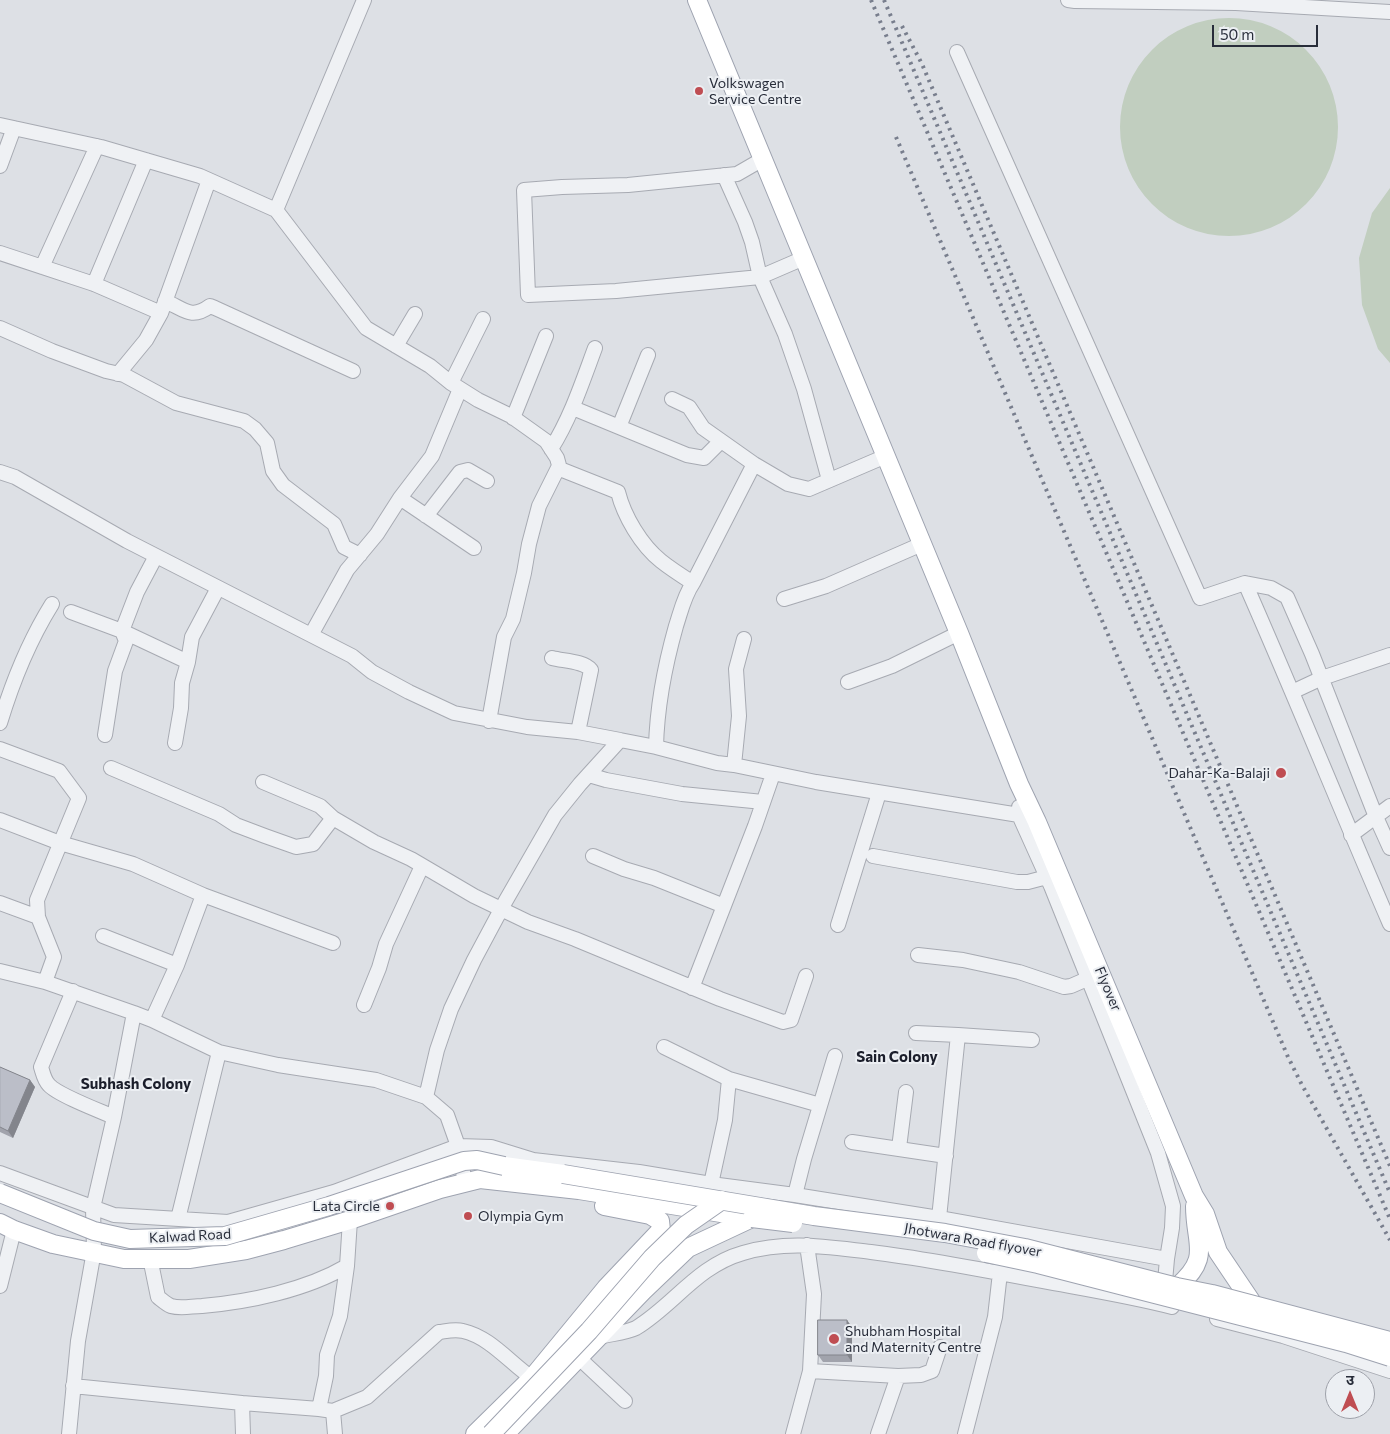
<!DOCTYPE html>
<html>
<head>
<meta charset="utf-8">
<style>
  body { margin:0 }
  #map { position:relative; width:1390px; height:1434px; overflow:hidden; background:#dde0e5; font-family:Commissioner,"Noto Sans Devanagari",sans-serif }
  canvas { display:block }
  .north { position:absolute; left:1325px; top:1369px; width:50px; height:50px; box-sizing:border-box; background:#eceff3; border:1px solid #9ea1a9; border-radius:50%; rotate:0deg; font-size:14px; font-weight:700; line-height:20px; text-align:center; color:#282d3a }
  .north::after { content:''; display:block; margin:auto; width:18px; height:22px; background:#bf4d52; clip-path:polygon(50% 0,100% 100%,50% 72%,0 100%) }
  .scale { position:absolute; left:1212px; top:25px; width:106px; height:22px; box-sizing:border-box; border:2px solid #282d3a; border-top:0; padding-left:6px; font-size:15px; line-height:18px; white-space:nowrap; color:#282d3a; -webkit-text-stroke:4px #eceff3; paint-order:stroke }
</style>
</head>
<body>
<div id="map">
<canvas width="1390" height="1434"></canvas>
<div class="north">उ</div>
<div class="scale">50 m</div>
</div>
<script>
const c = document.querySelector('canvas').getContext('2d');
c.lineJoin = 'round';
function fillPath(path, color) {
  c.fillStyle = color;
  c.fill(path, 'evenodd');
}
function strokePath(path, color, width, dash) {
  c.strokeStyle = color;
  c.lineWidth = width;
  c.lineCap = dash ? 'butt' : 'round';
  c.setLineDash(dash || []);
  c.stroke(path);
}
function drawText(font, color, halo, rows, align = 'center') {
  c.font = font + ' Commissioner,sans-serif';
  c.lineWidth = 4;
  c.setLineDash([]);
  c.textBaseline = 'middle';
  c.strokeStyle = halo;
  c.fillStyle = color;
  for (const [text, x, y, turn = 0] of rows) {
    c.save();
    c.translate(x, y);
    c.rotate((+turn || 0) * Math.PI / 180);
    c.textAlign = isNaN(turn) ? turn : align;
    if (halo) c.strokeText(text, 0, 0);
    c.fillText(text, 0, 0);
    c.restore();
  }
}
const green = new Path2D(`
  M1120 127a109 109 0 1 1 218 0a109 109 0 1 1-218 0Z
  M1390 188V363L1378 349 1362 305 1359 258 1372 213Z`);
const minor = new Path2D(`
  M1068 0 1075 1 1236 3 1390 12
  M957 52 1200 598 1245 583 1271 588 1287 597 1312 654 1376 817 1390 848
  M0 125 101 147 200 176 276 210 366 328 430 366 451 383 478 400 511 416 546 441 557 458 560 469 618 492C624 516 641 545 661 561 671 569 682 576 693 583 684 596 681 611 676 626 665 665 657 706 656 747
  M763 159 737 174 628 185 562 187 524 190 528 295 616 291 760 277 804 258
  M0 166 14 128
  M724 175 745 222 752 242 760 277 785 334 804 389 829 480
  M276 210 364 0
  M0 253 94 284 161 313
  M42 267 97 146
  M94 284 146 160
  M165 301C184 309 191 320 210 306L215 308 353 371
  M0 328 52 351 106 371 124 375 176 403 244 421 255 429 267 443 273 471 283 485 334 524 344 547 360 555
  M396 346 415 314
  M118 374 146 340 161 313 209 180
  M451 383 483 319
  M672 399 689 407 703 428 754 464 788 484 809 489 886 456
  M573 408 687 455 704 458 721 441
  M513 418 546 336
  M619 427 648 355
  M551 449C571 417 582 383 595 348
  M0 472 15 477 127 541 352 656 372 672 409 692 454 713 527 727 578 732 620 740
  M400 498 474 548
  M426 516 460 472 468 470 487 481
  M156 556 137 592 122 631 188 662
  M693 583 754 464
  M1245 583C1295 696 1341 811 1390 924
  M784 599 826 586 922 544
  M71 612 122 631 126 641 115 671 105 735
  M311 635 347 570 377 534 400 498 432 456 460 389
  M552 658C563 661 584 661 591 670L578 732
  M848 682 892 666 959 633
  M1292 692 1322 678 1390 655
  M489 721 504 637 513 619 524 573 529 544 539 506 559 466
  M0 723C13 680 29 641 52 604
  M175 743 181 708 182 683 188 662 192 637 218 588
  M0 749 59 771 79 798 37 900 38 917 54 957 45 982
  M734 765 739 716 736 669 744 639
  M111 768 219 814 236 825 265 836 296 847 313 844 333 818 374 842 411 859 474 896 528 922 575 939 720 999 783 1022 791 1020 806 976
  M589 775 606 780 682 794 763 802
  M263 782 320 806 333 818
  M1019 807V815L1051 886 1158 1153 1173 1206 1172 1228 1167 1259 1164 1293
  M0 820 60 843 133 864 203 895 333 943
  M1351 835 1390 806
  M593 856 624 869 654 878 724 906
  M873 856 1017 882H1028L1047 877
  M0 903 38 917
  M838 925 879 793
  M103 936 177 965
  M918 955 963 960 1019 972 1064 987 1071 986 1087 979
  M0 971 45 982 134 1013
  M692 988 755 826 773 774
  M364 1005 379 968 386 944 422 866
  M152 1020 177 965 203 895
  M916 1033 958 1035
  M664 1047 729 1079 725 1120 711 1184
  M729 1079 820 1105
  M114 1117 134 1013 152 1020 219 1052 278 1065 376 1080 426 1097
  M852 1142 946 1156
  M899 1148 906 1092
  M0 1173 114 1215 228 1222 334 1192 458 1146 491 1147 533 1160 639 1172 711 1184 795 1195 939 1218 1167 1259
  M465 1182 458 1146 447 1115 426 1097 437 1050 451 1009 474 960 505 902 555 815 580 784 620 740 656 747 717 763 734 765 816 782 1019 815
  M795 1195 804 1159 835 1056
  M939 1218 958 1035 1032 1040
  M178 1219 219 1052
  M150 1258 158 1297C162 1300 166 1304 171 1306 181 1309 192 1306 202 1306 249 1302 306 1290 347 1266
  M0 1286 14 1230
  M1217 1319 1283 1336 1390 1371
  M599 1337C610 1334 626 1333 636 1328 674 1305 697 1266 743 1253 788 1240 826 1247 871 1252 928 1259 985 1270 1042 1281 1085 1289 1129 1296 1172 1307
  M579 1358 625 1401
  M810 1371 898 1376
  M73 1386 242 1403 243 1434
  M242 1403 319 1409 326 1376 327 1355 340 1316 347 1266 350 1220
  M319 1409 333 1411 367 1397 439 1332C447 1331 455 1329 463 1331 490 1337 510 1363 532 1378
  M333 1411 335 1434
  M69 1434 78 1341 94 1251 93 1208 114 1117C100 1111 58 1095 49 1085 44 1080 43 1073 41 1067L73 991
  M793 1434 810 1371 814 1294 807 1245
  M878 1434 898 1376 921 1375 932 1371 940 1347
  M965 1434 995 1317 1001 1264`);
const major = new Path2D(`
  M697 0 959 633 1019 784 1037 822 1194 1196 1205 1214 1218 1252 1253 1304
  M504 1166 563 1174
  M0 1223 14 1230 53 1244 124 1259H189L246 1250 284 1240 350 1220 440 1189 480 1179 579 1190 752 1218
  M1177 1287C1212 1257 1195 1245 1195 1206
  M475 1434 532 1378 606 1288 661 1230 660 1221 650 1215 604 1206
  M505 1434 643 1291 688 1248 752 1218`);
const rail = new Path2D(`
  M871 0 1390 1219
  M884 0 1390 1193
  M902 26 922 64 1390 1166
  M896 137 1288 1057 1302 1085 1390 1240`);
const majorBridge = new Path2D(`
  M563 1174 814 1216 945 1233 1025 1248 1177 1287 1212 1294 1390 1341
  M0 1193 94 1231 130 1239 225 1236 329 1206 464 1161 477 1160 504 1166
  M752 1218 793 1223
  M986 1253 1038 1264 1346 1343 1390 1357
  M491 1434 589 1331 652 1258 686 1225 722 1200`);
const wall = new Path2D(`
  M0 1067 30 1080 35 1087 13 1138 0 1132Z
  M852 1327V1362H823L818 1355Z`);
const shadedWall = new Path2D(`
  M30 1080 35 1087 13 1138 8 1131Z
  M847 1320 852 1327V1362L847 1355Z`);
const building = new Path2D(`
  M0 1067 30 1080 8 1131 0 1127Z
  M818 1320H847V1355H818Z`);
const markers = [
  [699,91,5,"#bf4d52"],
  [1281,773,6,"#bf4d52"],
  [390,1206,5,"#bf4d52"],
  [468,1216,5,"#bf4d52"],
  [834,1339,6,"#bf4d52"]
];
const poiNames = [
  ["Volkswagen",709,83],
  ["Service Centre",709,99],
  ["Dahar-Ka-Balaji",1270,773,"right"],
  ["Lata Circle",380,1206,"right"],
  ["Olympia Gym",478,1216],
  ["Shubham Hospital",845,1331],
  ["and Maternity Centre",845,1347]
];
const streetNames = [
  ["Flyover",1108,989,67],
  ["Kalwad Road",190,1236,-3],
  ["Jhotwara Road flyover",973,1240,10]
];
const neighbourhoodNames = [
  ["Sain Colony",897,1057],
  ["Subhash Colony",136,1084]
];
fillPath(green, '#c1cebf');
strokePath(minor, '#a7aab2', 16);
strokePath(major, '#9ea3b0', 20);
strokePath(minor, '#eff1f4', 14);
strokePath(major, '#fff', 18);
strokePath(rail, '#787e8d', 4, [2.5, 5]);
strokePath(majorBridge, '#9ea3b0', 20, []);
strokePath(majorBridge, '#fff', 18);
fillPath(wall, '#a1a3ac');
fillPath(shadedWall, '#83858c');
fillPath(building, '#bbbec8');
strokePath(building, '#83858c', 1);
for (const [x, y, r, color] of markers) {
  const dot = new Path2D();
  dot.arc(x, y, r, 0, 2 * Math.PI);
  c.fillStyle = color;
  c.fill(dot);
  strokePath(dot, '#eceff3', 2);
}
drawText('14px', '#282d3a', '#eceff3', poiNames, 'left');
drawText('14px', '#282d3a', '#eceff3', streetNames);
drawText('bold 15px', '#1b1e2b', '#eceff3', neighbourhoodNames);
</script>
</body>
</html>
